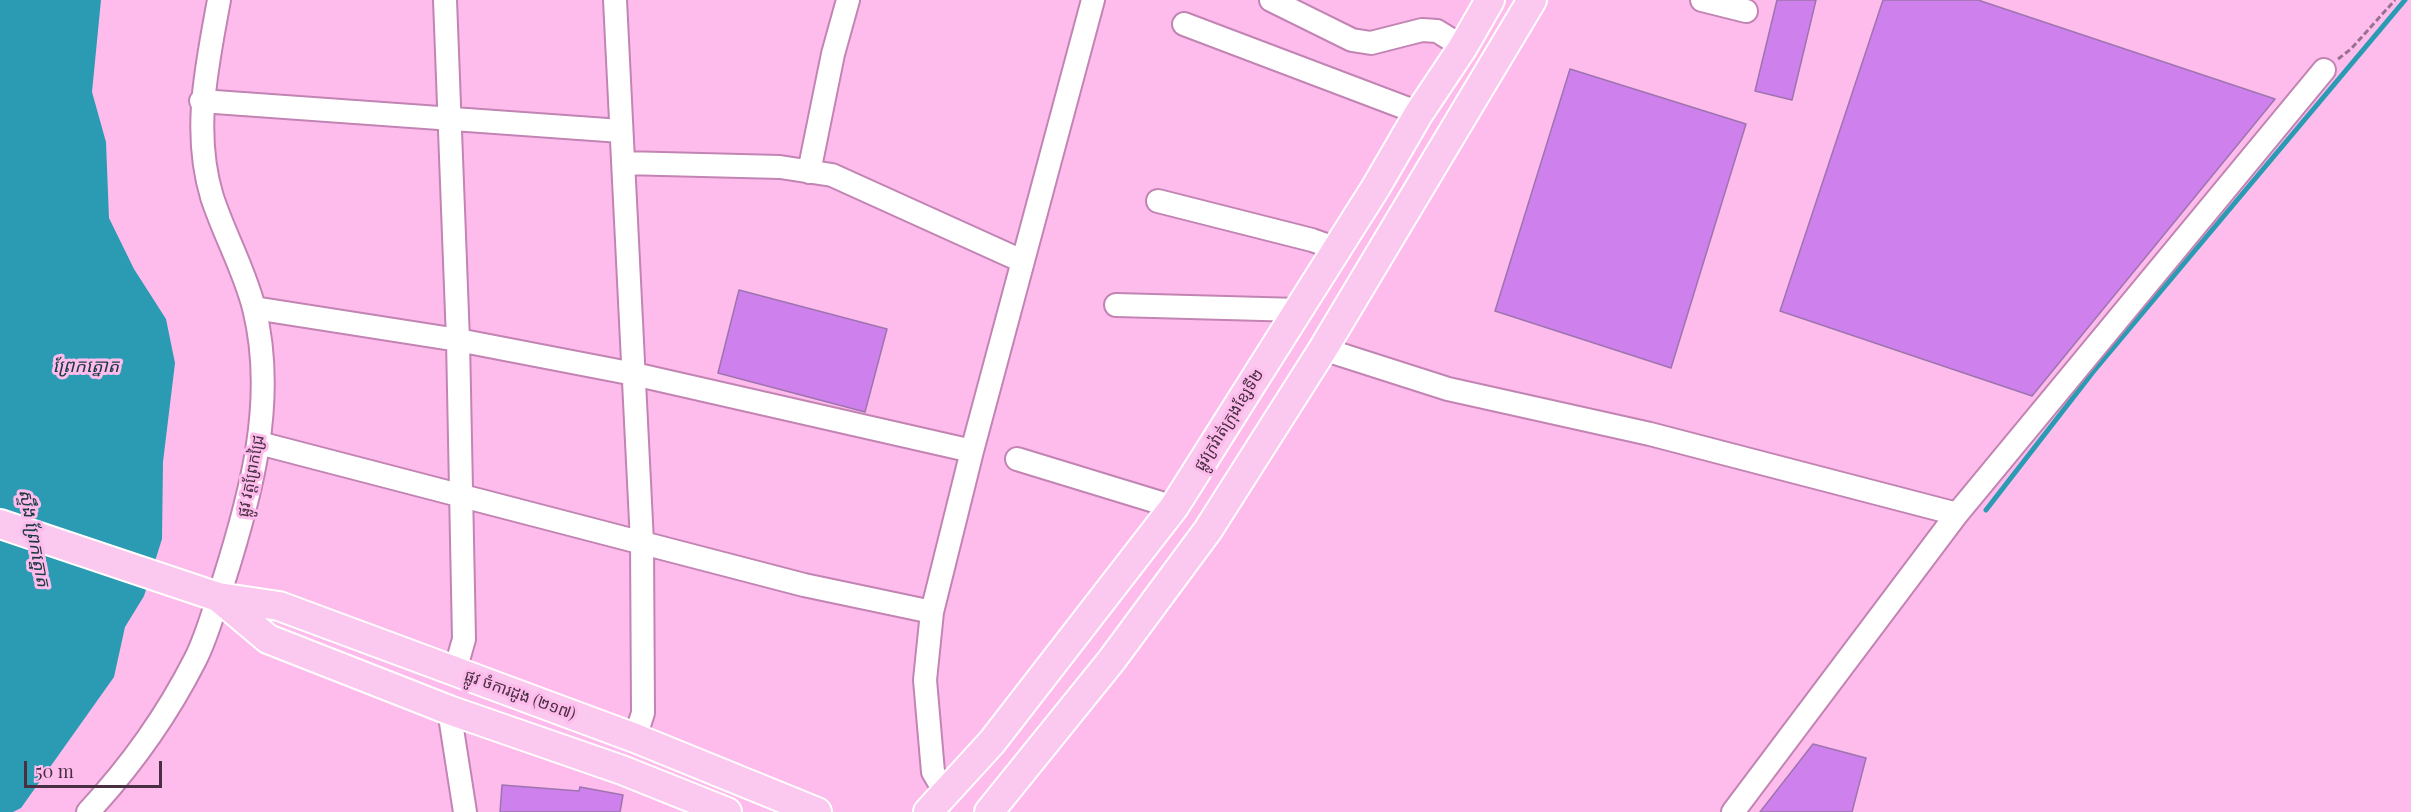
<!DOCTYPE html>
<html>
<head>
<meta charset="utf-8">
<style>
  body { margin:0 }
  #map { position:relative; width:2411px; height:812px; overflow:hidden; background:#febced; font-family:"Playfair Display",serif }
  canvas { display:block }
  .scale { position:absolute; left:24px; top:761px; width:138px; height:27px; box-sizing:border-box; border:3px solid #492f42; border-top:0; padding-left:8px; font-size:18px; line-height:21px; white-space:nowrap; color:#492f42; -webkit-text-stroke:4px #febced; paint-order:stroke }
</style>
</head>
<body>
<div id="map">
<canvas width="2411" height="812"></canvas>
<div class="scale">50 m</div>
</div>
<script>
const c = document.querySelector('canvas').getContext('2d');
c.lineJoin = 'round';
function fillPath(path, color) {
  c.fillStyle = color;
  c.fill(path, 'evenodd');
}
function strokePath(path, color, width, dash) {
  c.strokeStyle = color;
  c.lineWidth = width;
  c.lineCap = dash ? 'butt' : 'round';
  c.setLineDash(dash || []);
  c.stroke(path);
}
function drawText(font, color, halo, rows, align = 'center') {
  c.font = font + ' "Playfair Display","Noto Sans Khmer",serif';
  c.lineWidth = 6;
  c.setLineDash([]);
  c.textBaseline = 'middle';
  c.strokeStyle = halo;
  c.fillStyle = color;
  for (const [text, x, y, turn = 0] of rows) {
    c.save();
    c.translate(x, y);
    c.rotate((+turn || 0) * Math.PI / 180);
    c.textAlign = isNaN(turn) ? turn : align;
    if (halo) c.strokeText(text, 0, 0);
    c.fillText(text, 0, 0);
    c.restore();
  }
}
const water = new Path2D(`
  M0 0H101L92 92 106 142 109 218 134 269 166 319 175 363 163 462 162 539 144 596 125 627 114 677 21 808 13 812H0Z`);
const stream = new Path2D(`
  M1986 510 2093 372 2405 0`);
const building = new Path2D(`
  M1777 0H1816L1792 100 1755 91Z
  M1883 0H1978L2275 99 2032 396 1780 311Z
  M1570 69 1746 124 1671 368 1495 311Z
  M739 290 887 329 865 412 718 373Z
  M1813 744 1866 758 1852 812H1760Z
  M502 785 579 791 580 787 623 795 620 812H500Z`);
const path = new Path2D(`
  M2338 59 2351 49 2395 0`);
const minor = new Path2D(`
  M445 0 458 340 464 639 455 671
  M615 0 642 542 643 713 635 738
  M1271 0 1352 40 1371 43 1422 30 1437 31 1463 47
  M1702 0 1746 11
  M1184 24 1419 113
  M201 101 621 131
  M623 163 780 167 832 175 1022 261
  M809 172 833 54 848 0
  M1158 201 1312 240 1337 249
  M1116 305 1299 310
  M254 308 458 340 634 374 972 451
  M1323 349 1448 389 1650 434 1957 514
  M259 443 804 585 932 612
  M1017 459 1174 507
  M449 710 465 812
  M946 794 933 772 925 680 932 612 972 451 1093 0
  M88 812C130 767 167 715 195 660 207 637 214 609 223 583 251 495 277 400 254 308 244 269 224 234 212 197 192 131 207 66 219 0
  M1733 812 1957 514 2324 70`);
const major = new Path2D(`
  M0 524 218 597 279 606 635 738 817 812
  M218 597 268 639 449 710 622 770 727 812
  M928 812 992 742 1174 507 1376 187 1419 113 1463 47 1490 0
  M989 812 1111 661 1208 530 1323 349 1532 0`);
const streetNames = [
  ["ផ្លូវក្រវ៉ាត់ក្រុងខ្សែទី២",1229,420,-58],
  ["ផ្លូវ វត្តព្រែកជ្រៃ",251,476,-79],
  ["ផ្លូវ ចំការដូង (២១៧)",520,695,20]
];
const waterNames = [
  ["ព្រែកត្នោត",86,366],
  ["ស្ទឹង ព្រែកត្នោត",34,538,79]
];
fillPath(water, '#2b9bb3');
strokePath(stream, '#2b9bb3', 5);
fillPath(building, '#ce81ed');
strokePath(building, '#9e74af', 1.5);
strokePath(minor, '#c284b3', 26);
strokePath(major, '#fff', 32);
strokePath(path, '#9b6f8f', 3, [6, 3]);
strokePath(minor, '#fff', 22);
strokePath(major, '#fbc8ef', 28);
drawText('16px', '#492f42', '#febced', streetNames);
drawText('italic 18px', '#1a3a42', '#febced', waterNames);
</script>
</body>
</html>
